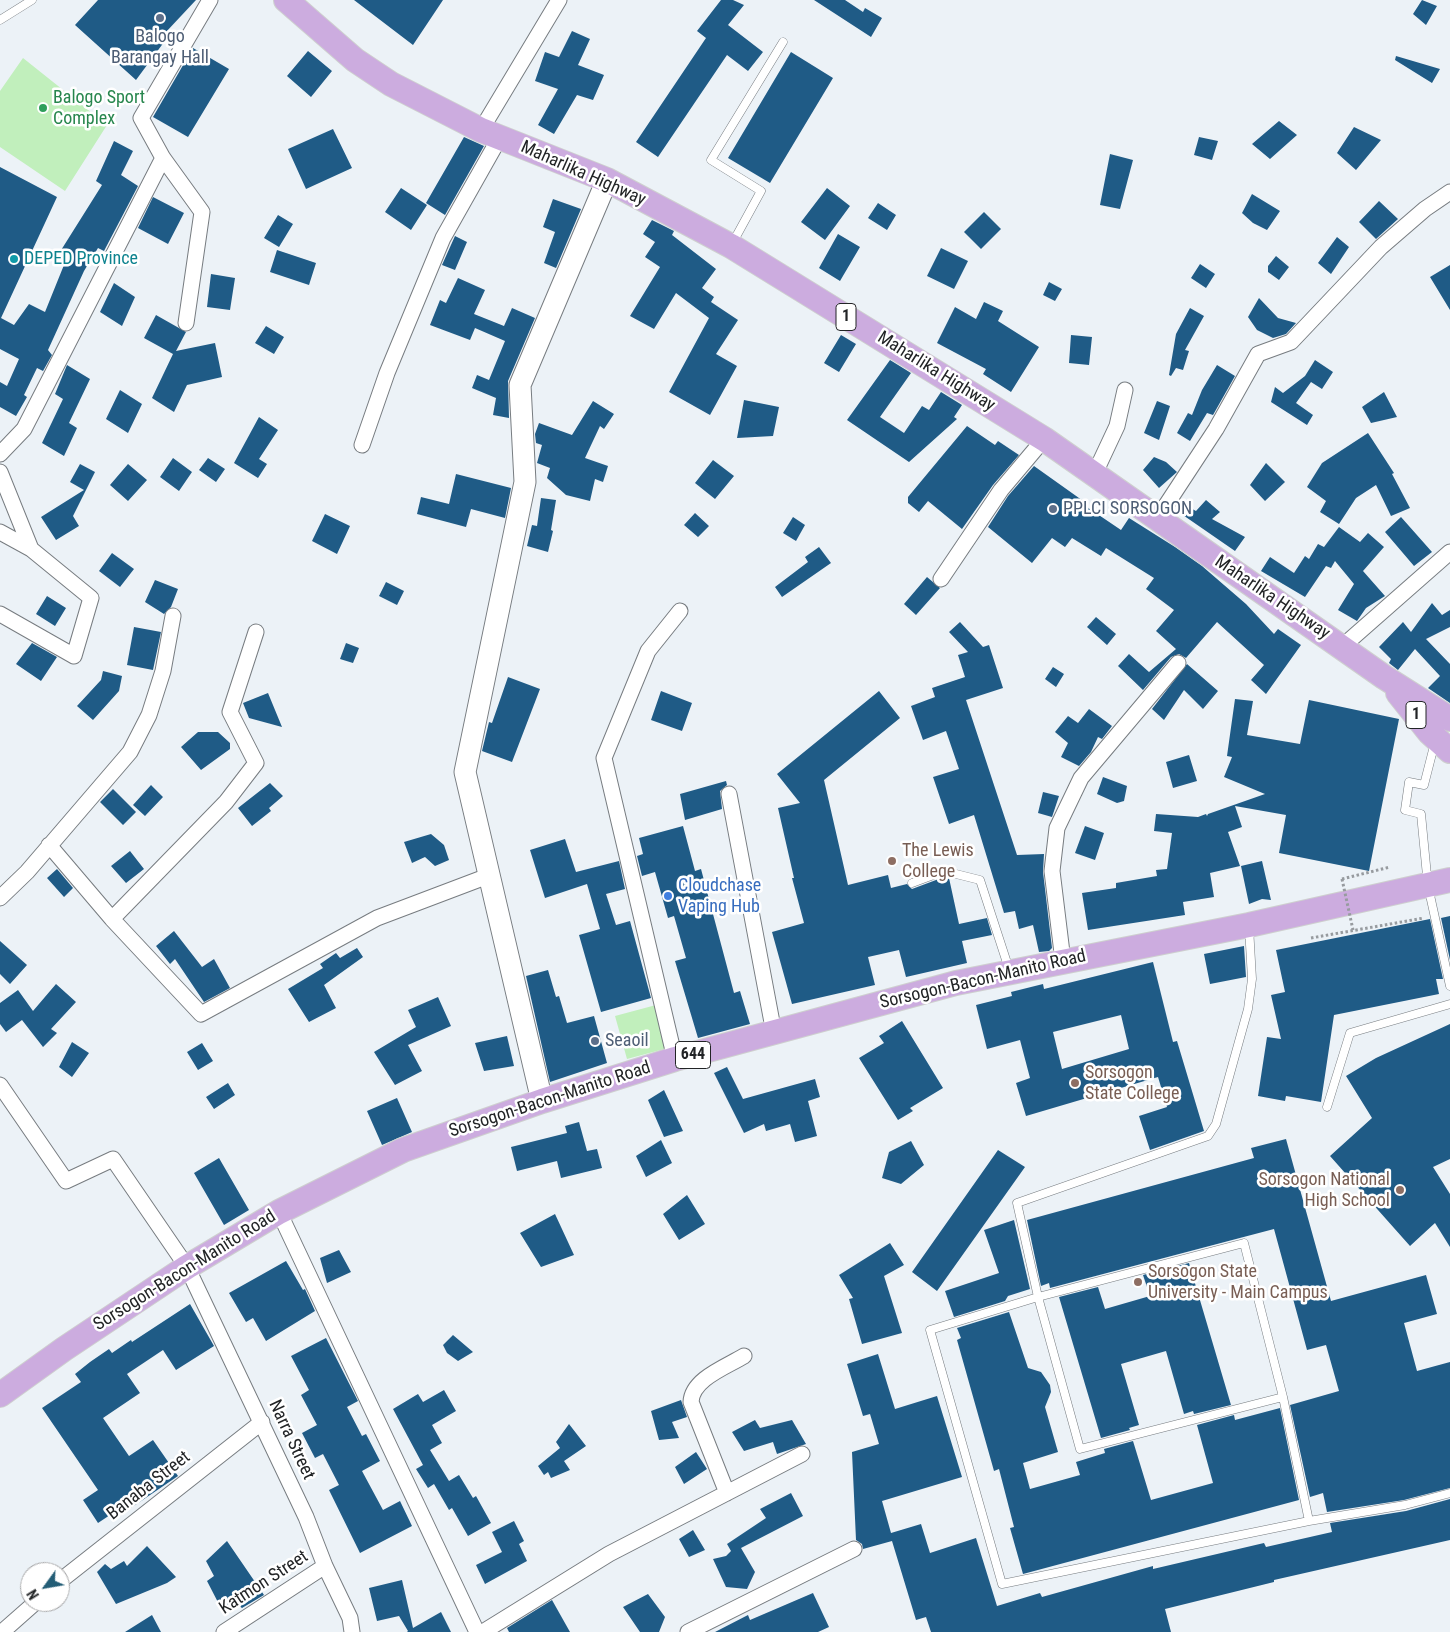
<!DOCTYPE html>
<html>
<head>
<meta charset="utf-8">
<style>
  body { margin:0 }
  #map { position:relative; width:1450px; height:1632px; overflow:hidden; background:#ecf2f7; font-family:"Roboto Condensed",sans-serif }
  canvas { display:block }
  .north { position:absolute; left:20px; top:1562px; width:50px; height:50px; box-sizing:border-box; background:#fff; border:1px solid #a7a7a8; border-radius:50%; rotate:238deg; font-size:14px; font-weight:700; line-height:20px; text-align:center; color:#222426 }
  .north::after { content:''; display:block; margin:auto; width:18px; height:22px; background:#235d76; clip-path:polygon(50% 0,100% 100%,50% 72%,0 100%) }
</style>
</head>
<body>
<div id="map">
<canvas width="1450" height="1632"></canvas>
<div class="north">N</div>
</div>
<script>
const c = document.querySelector('canvas').getContext('2d');
c.lineJoin = 'round';
function fillPath(path, color) {
  c.fillStyle = color;
  c.fill(path, 'evenodd');
}
function strokePath(path, color, width, dash) {
  c.strokeStyle = color;
  c.lineWidth = width;
  c.lineCap = dash ? 'butt' : 'round';
  c.setLineDash(dash || []);
  c.stroke(path);
}
function drawText(font, color, halo, rows, align = 'center') {
  c.font = font + ' "Roboto Condensed",sans-serif';
  c.lineWidth = 5;
  c.setLineDash([]);
  c.textBaseline = 'middle';
  c.strokeStyle = halo;
  c.fillStyle = color;
  for (const [text, x, y, turn = 0] of rows) {
    c.save();
    c.translate(x, y);
    c.rotate((+turn || 0) * Math.PI / 180);
    c.textAlign = isNaN(turn) ? turn : align;
    if (halo) c.strokeText(text, 0, 0);
    c.fillText(text, 0, 0);
    c.restore();
  }
}
const green = new Path2D(`
  M23 58 107 125 65 191 0 147V91Z
  M656 1005 668 1048 627 1059 615 1016Z`);
const building = new Path2D(`
  M98 0H196L166 32 170 34 136 80 75 25Z
  M354 0H443L413 45Z
  M721 0H733L744 5 728 25 763 52 748 71 727 55 658 157 636 142 706 38 697 31Z
  M814 0H845L863 12 865 8 882 18 871 37Z
  M1422 0 1437 6 1426 25 1413 14Z
  M572 31 590 39 578 65 604 75 593 100 577 95 554 134 538 125 558 89 535 81 545 52 559 57Z
  M193 48 229 69 188 137 153 117Z
  M308 51 332 71 311 97 287 76Z
  M791 52 833 78 770 183 728 158Z
  M1396 56 1440 69 1432 83 1395 60Z
  M1279 121 1297 135 1270 159 1252 144Z
  M1354 127 1381 140 1356 170 1337 153Z
  M333 129 352 168 306 189 288 149Z
  M464 137 484 146 445 215 426 203Z
  M1199 137 1218 141 1212 160 1194 155Z
  M114 141 133 151 121 175 138 186 104 251 98 248 84 271 48 350 52 355 43 371 37 368 24 395 27 397 16 416 0 407V382L7 386 19 359 0 349V167L57 197 1 318 14 325 29 304 45 312 66 260 58 255 102 185 96 181Z
  M1110 154 1133 160 1120 209 1100 205Z
  M401 188 427 205 411 230 385 212Z
  M827 188 850 206 825 240 801 222Z
  M1252 194 1280 211 1267 230 1253 223 1242 213Z
  M153 197 184 213 168 244 138 228Z
  M553 199 581 209 556 268 544 263 555 232 543 227Z
  M1379 201 1398 219 1376 239 1359 222Z
  M878 203 896 215 887 230 868 218Z
  M984 212 1001 229 981 249 964 232Z
  M278 215 293 224 279 247 264 238Z
  M652 220 674 231 672 235 716 269 702 288 714 297 711 302 738 320 716 354 737 366 710 415 669 392 709 318 676 293 654 329 630 316 660 267 645 257 655 242 643 234Z
  M838 234 860 247 840 281 819 268Z
  M455 236 467 242 455 270 442 265Z
  M1337 237 1349 247 1331 274 1318 263Z
  M941 248 968 261 954 289 927 276Z
  M277 250 316 263 309 285 270 272Z
  M1276 256 1289 267 1279 280 1268 272V266Z
  M1200 264 1215 274 1206 288 1191 278Z
  M1450 265V310L1430 277Z
  M211 274 235 278 230 310 207 307Z
  M458 278 485 290 474 314 504 326 512 308 535 318 508 381 509 418 493 415 496 398 472 388 477 375 489 380 505 341 475 328 470 340 430 325 440 300 446 303Z
  M1049 282 1062 289 1055 301 1043 295Z
  M114 283 135 297 122 326 100 312Z
  M1259 298 1278 318 1296 323 1286 334 1273 338 1257 330 1248 317Z
  M984 302 1003 311 998 321 1039 347 1011 392 983 374 986 369 937 343 955 307 976 319Z
  M1190 308 1204 316 1185 350 1189 351 1183 370 1176 368 1171 376 1169 375 1176 334Z
  M156 315 186 332 176 351 215 343 222 377 187 385 174 412 152 398 173 354 144 338Z
  M266 326 284 337 274 354 255 343Z
  M841 335 856 344 839 372 824 363Z
  M1071 335 1092 337 1089 365 1069 363Z
  M890 360 911 373 880 417 904 433 922 406 929 410 941 392 962 405 954 417 957 419 909 462 847 420Z
  M1315 360 1333 372 1322 389 1311 382 1296 403 1313 415 1307 425 1271 402 1275 387 1283 393 1305 376Z
  M67 365 90 379 69 423 77 428 64 456 42 443 63 399 55 394Z
  M1217 365 1235 376 1213 415 1207 413 1190 441 1177 433 1188 413 1192 415 1202 390Z
  M120 390 142 404 128 433 106 419Z
  M1384 392 1397 417 1371 423 1362 407Z
  M744 400 779 407 773 436 737 438Z
  M593 401 614 414 604 429 600 426 585 458 608 466 603 482 595 479 590 501 566 495 547 478 550 468 537 463 542 445 536 443 535 434 539 423 572 435Z
  M1157 401 1170 406 1159 440 1144 433Z
  M259 417 278 430 259 459 267 464 258 478 234 463Z
  M967 426 995 445 998 441 1019 455 993 485 962 529 928 501 919 512 908 503V497Z
  M1368 433 1394 473 1392 474 1410 508 1391 516 1376 485 1356 498 1339 524 1320 512 1326 501 1307 487 1322 463Z
  M1154 457 1166 462 1177 472 1159 488 1143 470Z
  M173 458 192 472 179 491 160 477Z
  M208 458 225 469 216 482 199 470Z
  M713 460 734 476 715 499 695 483Z
  M1266 463 1285 482 1265 501 1250 485Z
  M80 464 95 472 73 516 79 526 56 540 41 517 84 490 70 482Z
  M128 464 147 480 128 501 110 485Z
  M1034 466 1086 503 1084 505 1121 530 1129 518 1175 547 1202 566 1246 604 1274 634 1278 629 1301 645 1266 694 1251 680 1264 665 1217 622 1186 658 1179 654 1171 657 1143 690 1118 666 1129 654 1149 672 1176 649 1156 631 1174 610 1146 589 1154 578 1106 548 1101 556 1072 538 1065 547 1052 538 1032 563 988 527 1008 496Z
  M456 474 511 488 505 518 471 509 466 527 417 514 421 497 449 504Z
  M541 498 556 500 551 530 553 531 548 552 527 546 532 525 537 526Z
  M1206 500 1220 512 1212 519 1245 537 1235 551 1180 513 1185 505 1196 511Z
  M695 513 709 526 698 537 684 525Z
  M325 514 350 526 337 554 312 541Z
  M793 517 805 525 796 541 783 533Z
  M1401 517 1432 552 1414 566 1385 532Z
  M1339 527 1360 542 1368 533 1384 547 1363 571 1385 596 1366 608 1357 621 1338 610 1354 584 1335 561 1331 568 1326 566 1305 597 1261 571 1270 557 1294 573 1305 556 1309 559 1318 544 1324 547Z
  M819 547 831 563 782 597 775 587 808 562 805 557Z
  M112 553 134 569 120 587 99 571Z
  M927 577 940 588 916 615 904 604Z
  M155 580 178 589 171 607 164 614 145 602Z
  M386 582 404 591 397 605 379 596Z
  M47 596 66 608 55 626 36 614Z
  M1432 603 1442 615 1450 610V627L1426 639 1450 664V703L1428 688 1440 676 1415 649 1398 670 1389 663 1391 659 1379 647 1403 622 1411 632Z
  M1096 617 1116 634 1107 645 1087 627Z
  M960 622 983 647 989 645 1003 688 966 700 1017 855 1044 854 1043 872 1052 948 1049 951 1039 952 1033 925 1019 929 1015 911 1004 913 974 815 949 824 933 777 959 769 946 731 923 740 911 706 935 697 932 688 965 677 958 655 968 652 949 632Z
  M134 627 161 632 153 670 127 665Z
  M32 643 57 657 41 681 16 664Z
  M346 643 359 648 353 663 340 659Z
  M1187 664 1218 691 1203 709 1184 690 1164 720 1152 709Z
  M1053 667 1064 674 1056 687 1045 679Z
  M103 671 122 676 119 691 93 720 77 706 101 680Z
  M508 677 540 689 512 762 482 751 489 722 492 723Z
  M661 691 692 703 682 731 651 720Z
  M879 691 900 718 824 780 848 885 888 875 891 888 907 884 912 889 944 877 949 878 959 924 987 918 992 935 962 941 967 963 906 977 899 950 868 957 875 985 792 1004 772 932 804 923 792 878H794L778 808 800 803 777 774Z
  M268 693 282 727 249 718 243 703Z
  M1235 699 1253 701 1247 735 1300 744 1309 700 1399 719 1369 871 1279 853 1286 815 1235 806 1242 827 1228 832 1240 866 1210 873 1214 897 1183 902 1185 915 1088 930 1082 893 1116 888V883L1157 876 1156 870 1167 869 1172 833 1154 831 1156 814 1198 817 1206 814 1207 816 1208 814 1265 794 1224 777 1232 757 1227 756Z
  M1089 709 1112 726 1102 739 1098 737 1091 752 1079 766 1061 757 1068 743 1055 732 1068 716 1078 723Z
  M198 732H218L230 743V749L201 770 181 747Z
  M1189 755 1197 781 1173 788 1166 762Z
  M1103 777 1127 786 1124 801 1117 803 1097 794Z
  M726 781 727 785 720 791 722 809 685 820 680 794Z
  M270 783 283 796 269 808 271 811 252 826 238 808Z
  M151 785 163 797 145 816 133 805Z
  M113 789 136 812 123 825 100 802Z
  M1043 792 1059 796 1052 817 1038 813Z
  M683 826 695 871 701 869 734 993 740 991 750 1024 698 1038 675 961 686 958 674 916 668 918 655 872 642 876 637 856 643 854 639 838Z
  M1085 826 1104 833 1095 860 1075 853Z
  M431 834 444 845 449 860 435 866 425 857 412 863 404 842Z
  M565 839 576 872 619 861 625 889 606 894 616 925 630 921 651 998 601 1012 579 935 600 929 587 884 545 898 530 850Z
  M130 851 144 869 126 883 111 866Z
  M1262 861 1271 900 1262 899 1249 904 1241 866Z
  M57 869 73 888 64 897 47 878Z
  M1450 916V960L1441 918Z
  M1430 919 1443 979H1436L1439 994 1334 1015 1321 1102 1286 1096 1285 1101 1258 1096 1267 1037 1281 1039 1271 995 1285 992 1276 950Z
  M174 931 202 967 214 959 230 988 204 1002 175 959 170 964 156 946Z
  M0 941 27 965 10 984 0 974Z
  M1244 946 1246 977 1210 984 1204 954Z
  M357 948 363 957 324 985 336 1008 309 1022 288 989 323 968 320 964 336 953 340 958Z
  M1153 962 1173 1042 1177 1041 1204 1131 1150 1150 1139 1116 1167 1107 1158 1077 1026 1116 1016 1083 1030 1078 1020 1040 987 1049 976 1005 1012 996 1011 992 1043 984 1044 989ZM1121 1015 1129 1049 1062 1069 1053 1032Z
  M548 970 556 997 559 996 567 1023 594 1016 607 1063 550 1082 526 976Z
  M56 984 76 1002 51 1029 57 1033 43 1047 22 1020 6 1032 0 1024V1003L18 990 33 1011Z
  M438 997 451 1026 408 1045 422 1071 395 1085 374 1052 416 1027 408 1010Z
  M902 1021 943 1088 910 1108 913 1111 898 1120 859 1058 884 1043 879 1036Z
  M1450 1024V1159L1433 1167 1450 1194V1247L1435 1223 1410 1246 1330 1156 1372 1118 1346 1076 1376 1058Z
  M507 1036 514 1066 484 1071 475 1043Z
  M72 1042 89 1053 72 1077 59 1067Z
  M202 1043 213 1061 198 1070 187 1052Z
  M727 1067 743 1099 815 1079 820 1097 808 1101 817 1136 795 1142 790 1124 766 1131 764 1124 744 1133 714 1073Z
  M228 1083 235 1095 214 1109 206 1097Z
  M664 1090 683 1131 664 1137 648 1100Z
  M397 1098 412 1132 382 1145 367 1111Z
  M579 1122 587 1151 597 1149 602 1168 561 1178 557 1161 517 1171 511 1147 567 1133 565 1126Z
  M1286 1139 1331 1301 1426 1275 1437 1314 1404 1323 1417 1371 1450 1362V1488L1404 1500 1327 1512 1323 1493 1310 1497 1290 1405 1339 1391 1326 1345 1307 1350 1274 1229 1050 1288 1049 1283 1041 1286 1027 1220 1254 1158 1251 1148Z
  M661 1140 672 1163 646 1177 636 1156Z
  M911 1141 924 1165 901 1184 882 1178 889 1152Z
  M998 1150 1025 1167 937 1291 912 1272Z
  M219 1158 249 1210 224 1225 194 1173Z
  M687 1195 705 1224 679 1240 663 1214Z
  M555 1214 574 1255 541 1267 520 1233Z
  M1014 1220 1030 1289 1008 1296 1005 1301 954 1317 945 1291 999 1273 984 1230Z
  M890 1243 904 1265 884 1276 902 1333 862 1344 849 1299 853 1298 839 1275Z
  M339 1250 351 1272 327 1283 320 1258Z
  M286 1261 303 1290 305 1289 315 1311 266 1341 253 1318 246 1322 229 1293Z
  M1189 1263 1231 1405 1194 1414 1193 1411 1184 1414 1166 1351 1121 1364 1139 1425 1129 1428 1130 1430 1101 1438 1059 1297 1098 1287 1105 1309 1150 1296 1143 1275Z
  M190 1304 214 1346 176 1370 163 1350 127 1374 140 1393 103 1418 129 1456 153 1440 178 1476 128 1510 125 1505 98 1523 83 1500 98 1490 42 1408 81 1382 75 1374 90 1362 109 1349 112 1353 131 1340 132 1342Z
  M1009 1312 1028 1368 1041 1372 1050 1385 1051 1392 1045 1407 1058 1452 1023 1463 1030 1489 1080 1475 1076 1462 1105 1453 1104 1449 1133 1441 1151 1500 1213 1483 1197 1425 1234 1415 1235 1420 1280 1408 1299 1500 1023 1574 1010 1528 1014 1527 999 1469 994 1471 957 1340 961 1338 957 1328Z
  M453 1335 473 1352 458 1361 447 1353 443 1345Z
  M326 1338 358 1401 347 1407 362 1436 366 1434 380 1461 362 1471 383 1510 400 1501 412 1526 360 1553 329 1490 339 1485 323 1454 315 1458 302 1433 317 1425 301 1395 309 1390 291 1356Z
  M878 1354 895 1409 937 1396 962 1477 882 1501 891 1533 921 1524 930 1553 976 1538 997 1606 1040 1593 1042 1597 1153 1566V1569L1264 1543 1266 1547 1332 1532 1330 1523 1406 1511 1450 1499V1540L1274 1580V1582L1165 1609 1171 1632H931L926 1617 916 1620 892 1541 863 1549 862 1544 856 1540 852 1452 879 1444 870 1414 863 1416 847 1364Z
  M444 1390 456 1411 432 1425 442 1443 430 1450 449 1481 459 1475 473 1498 476 1496 491 1523 468 1536 452 1508 449 1510 434 1484 428 1488 416 1469 423 1465 393 1409 418 1394 423 1402Z
  M681 1400 687 1417 672 1422 679 1438 659 1440 651 1411Z
  M755 1420 760 1428 792 1420 806 1444 777 1454 773 1442 744 1451 732 1432Z
  M569 1424 586 1446 564 1461 570 1470 551 1478 548 1472 544 1475 538 1466 560 1448 556 1442Z
  M696 1452 707 1469 684 1484 675 1467Z
  M791 1493 803 1516 741 1548 755 1572 747 1589 726 1587 713 1559 726 1556 731 1551 727 1544 766 1518 760 1509Z
  M514 1521 524 1541 519 1544 527 1561 485 1584 476 1565 502 1552 492 1532Z
  M693 1530 705 1550 689 1557 679 1539Z
  M227 1541 264 1595 242 1608 238 1605 223 1612 207 1581 214 1576 206 1561Z
  M147 1546 176 1577 167 1583 116 1604 97 1572 105 1564 111 1569 124 1561 127 1566Z
  M402 1580 413 1628 441 1612 451 1632H407L408 1631 399 1616 377 1621 369 1588Z
  M813 1593 829 1627 818 1632H715L748 1615 750 1620Z
  M648 1594 665 1617 659 1632H640L623 1607Z
  M552 1600 570 1632H509L507 1628Z
  M152 1615 161 1632H125Z`);
const path = new Path2D(`
  M1342 879 1390 867
  M1311 938 1424 918`);
const lane = new Path2D(`
  M0 20 32 0
  M732 244 761 191 711 160 783 42
  M1435 742 1424 785 1409 782 1405 810 1421 814 1428 886 1450 986
  M912 883 944 871 980 880 1009 969
  M1249 927 1252 979 1248 1009 1216 1124 1208 1136 1017 1203 1038 1297 1080 1449 1283 1397
  M1327 1107 1350 1033 1450 1004
  M1309 1521 1283 1397 1244 1243 1038 1297 930 1330 1002 1584 1309 1521 1405 1505 1450 1493`);
const street = new Path2D(`
  M481 130 559 0
  M186 323 202 212 163 158 141 118 210 0
  M362 445 387 373 443 238 500 137
  M0 454 24 429 163 158
  M0 472 31 549 91 598 74 656 0 614
  M1095 473 1117 426 1125 390
  M1157 519 1216 429 1258 354 1291 342 1381 247 1425 209 1450 192
  M0 532 31 549
  M941 579 1001 490 1044 439
  M256 632 230 712 256 763 226 802 112 919 201 1014 377 918 488 876
  M1343 646 1450 552
  M729 794 774 1033
  M49 845 112 919
  M0 898 27 872 130 752 149 715 163 671 173 616
  M1063 961 1052 871 1057 828 1081 778 1178 663
  M675 1059 604 758 648 651 680 611
  M0 1085 66 1181 113 1159 187 1267 306 1517 325 1566 350 1618 352 1632
  M279 1212 477 1632
  M727 1493 691 1402C692 1379 726 1367 744 1356
  M60 1581 262 1422
  M2 1632 36 1602
  M224 1632 325 1566
  M483 1632 609 1554 802 1454
  M688 1632 854 1549`);
const secondary = new Path2D(`
  M542 1101 465 772 525 482 520 385 607 180`);
const primary = new Path2D(`
  M286 0 355 60 391 84 481 130 607 180 731 246 1044 439 1384 677 1450 719
  M1398 693 1429 732 1450 751
  M0 1395 64 1349 187 1267 279 1212 403 1150 542 1101 675 1059 956 983 1249 925 1450 880`);
const pathBridge = new Path2D(`
  M1342 879 1353 930`);
const markers = [
  [160,18,5,"#5c6f8a"],
  [43,108,5,"#2e9e5b"],
  [14,259,5,"#0f9aa8"],
  [1053,509,5,"#5c6f8a"],
  [892,861,5,"#8d6e63"],
  [668,896,5,"#3f7fe0"],
  [595,1041,5,"#5c6f8a"],
  [1075,1083,5,"#8d6e63"],
  [1400,1190,5,"#8d6e63"],
  [1138,1282,5,"#8d6e63"]
];
const shields = [
  [846,317,20],
  [1416,715,20],
  [693,1055,35]
];
const shieldNames = [
  ["1",846,317],
  ["1",1416,715],
  ["644",693,1055]
];
const serviceNames = [
  ["Balogo",160,37,"center"],
  ["Barangay Hall",160,58,"center"],
  ["PPLCI SORSOGON",1063,509],
  ["Seaoil",605,1041]
];
const leisureNames = [
  ["Balogo Sport",53,98],
  ["Complex",53,119]
];
const streetNames = [
  ["Maharlika Highway",583,174,24],
  ["Maharlika Highway",936,372,32],
  ["Maharlika Highway",1272,598,34],
  ["Sorsogon-Bacon-Manito Road",983,980,-13],
  ["Sorsogon-Bacon-Manito Road",550,1100,-18],
  ["Sorsogon-Bacon-Manito Road",185,1271,-32],
  ["Narra Street",291,1440,65],
  ["Banaba Street",149,1486,-38],
  ["Katmon Street",264,1583,-33]
];
const cultureNames = [
  ["DEPED Province",24,259]
];
const educationNames = [
  ["The Lewis",902,851],
  ["College",902,872],
  ["Sorsogon",1085,1073],
  ["State College",1085,1094],
  ["Sorsogon National",1390,1180,"right"],
  ["High School",1390,1201,"right"],
  ["Sorsogon State",1148,1272],
  ["University - Main Campus",1148,1293]
];
const shopNames = [
  ["Cloudchase",678,886],
  ["Vaping Hub",678,907]
];
fillPath(green, '#c1efbc');
fillPath(building, '#1f5b86');
strokePath(lane, '#777c80', 9);
strokePath(street, '#777c80', 17);
strokePath(secondary, '#777c80', 23);
strokePath(primary, '#cecfcf', 26);
strokePath(path, '#979b9f', 3, [2.5, 2.5]);
strokePath(lane, '#fff', 8);
strokePath(street, '#fff', 15);
strokePath(secondary, '#fff', 21);
strokePath(primary, '#ccacdf', 24);
strokePath(pathBridge, '#979b9f', 3, [2.5, 2.5]);
for (const [x, y, r, color] of markers) {
  const dot = new Path2D();
  dot.arc(x, y, r, 0, 2 * Math.PI);
  c.fillStyle = color;
  c.fill(dot);
  strokePath(dot, '#fff', 2);
}
for (const [x, y, w] of shields) {
  const box = new Path2D();
  box.roundRect(x - w / 2, y - 13.5, w, 27, 4);
  c.fillStyle = '#fff';
  c.fill(box);
  strokePath(box, '#222426', 1);
}
drawText('bold 16px', '#222426', null, shieldNames);
drawText('18px', '#4e5e75', '#fff', serviceNames, 'left');
drawText('18px', '#27864d', '#fff', leisureNames, 'left');
drawText('18px', '#222426', '#fff', streetNames);
drawText('18px', '#0d838f', '#fff', cultureNames, 'left');
drawText('18px', '#785e54', '#fff', educationNames, 'left');
drawText('18px', '#366cbe', '#fff', shopNames, 'left');
</script>
</body>
</html>
